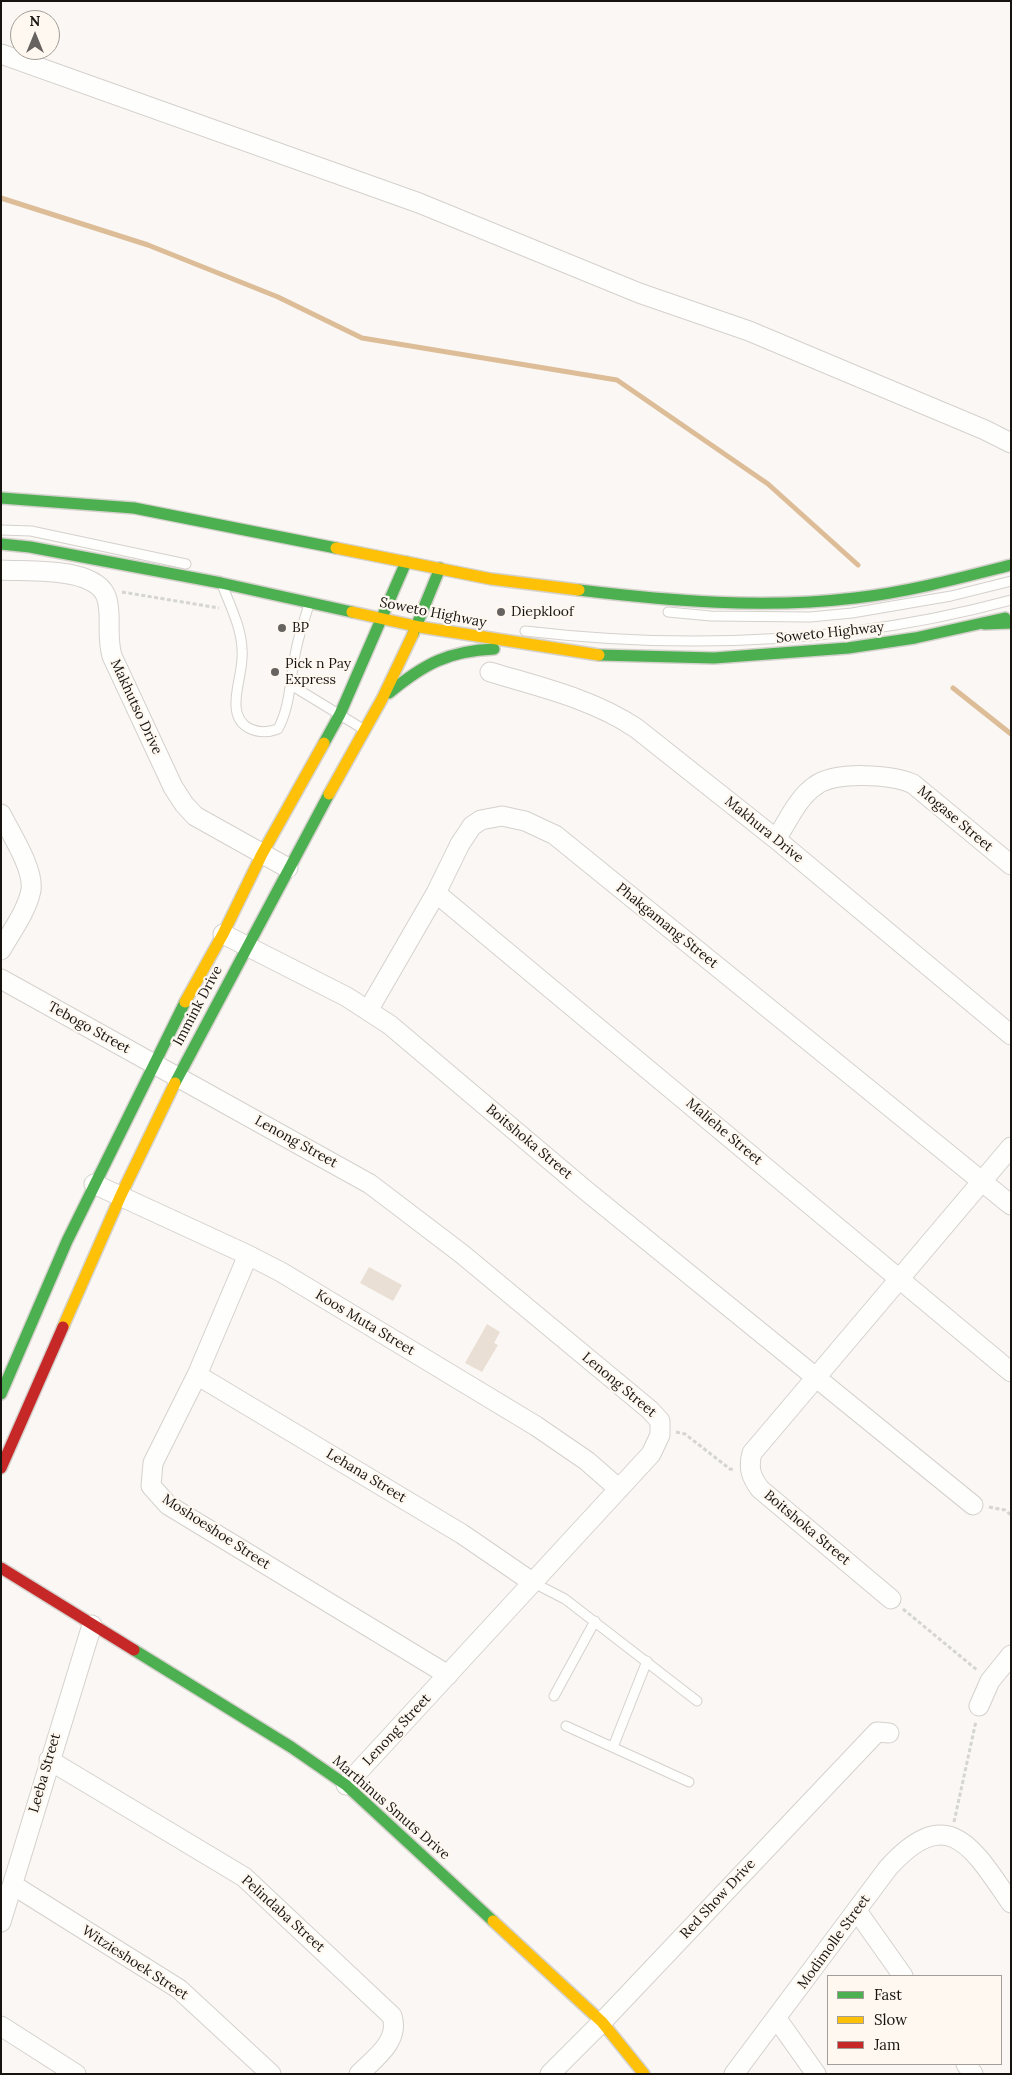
<!DOCTYPE html>
<html>
<head>
<meta charset="utf-8">
<style>
  body { margin:0 }
  #map { position:relative; width:1012px; height:2075px; overflow:hidden; background:#faf7f4; font-family:Lora,serif }
  canvas { display:block }
  .frame { position:absolute; inset:0; border:2px solid #171410; pointer-events:none }
  .legend { position:absolute; left:827px; top:1975px; width:175px; height:90px; box-sizing:border-box; background:#fef8f0; border:1px solid #a29d96; margin:0; padding:6px 9px; list-style:none; font-size:15px; color:#171410 }
  .legend li { display:flex; align-items:center; gap:10px; height:25px }
  .legend b { width:25px; border:1px solid #a29d96 }
  .north { position:absolute; left:10px; top:10px; width:50px; height:50px; box-sizing:border-box; background:#fef8f0; border:1px solid #a29d96; border-radius:50%; rotate:0deg; font-size:14px; font-weight:700; line-height:20px; text-align:center; color:#171410 }
  .north::after { content:''; display:block; margin:auto; width:18px; height:22px; background:#666360; clip-path:polygon(50% 0,100% 100%,50% 72%,0 100%) }
</style>
</head>
<body>
<div id="map">
<canvas width="1012" height="2075"></canvas>
<div class="frame"></div>
<ul class="legend">
<li><b style="height:6px;background:#4caf50"></b>Fast</li>
<li><b style="height:6px;background:#ffc107"></b>Slow</li>
<li><b style="height:6px;background:#c62828"></b>Jam</li>
</ul>
<div class="north">N</div>
</div>
<script>
const c = document.querySelector('canvas').getContext('2d');
c.lineJoin = 'round';
function strokePath(path, color, width, dash) {
  c.strokeStyle = color;
  c.lineWidth = width;
  c.lineCap = dash ? 'butt' : 'round';
  c.setLineDash(dash || []);
  c.stroke(path);
}
function fillPath(path, color) {
  c.fillStyle = color;
  c.fill(path, 'evenodd');
}
function drawText(font, color, halo, rows, align = 'center') {
  c.font = font + ' Lora,serif';
  c.lineWidth = 4.5;
  c.setLineDash([]);
  c.textBaseline = 'middle';
  c.strokeStyle = halo;
  c.fillStyle = color;
  for (const [text, x, y, turn = 0] of rows) {
    c.save();
    c.translate(x, y);
    c.rotate((+turn || 0) * Math.PI / 180);
    c.textAlign = isNaN(turn) ? turn : align;
    if (halo) c.strokeText(text, 0, 0);
    c.fillText(text, 0, 0);
    c.restore();
  }
}
const stream = new Path2D(`
  M1 198 148 245 278 297 362 338 617 380 768 484 858 565
  M953 688 1011 734`);
const building = new Path2D(`
  M369 1267 402 1285 393 1301 360 1283Z
  M487 1324 500 1332 494 1343 498 1345 482 1372 465 1363Z`);
const path = new Path2D(`
  M122 592 219 608
  M676 1432 685 1434 730 1469 735 1470
  M989 1507 1005 1510 1011 1515
  M903 1609 977 1670
  M954 1822 976 1721`);
const lane = new Path2D(`
  M1 530 31 531 186 564
  M223 587C231 608 241 627 242 649 244 668 235 687 236 706 237 729 259 736 278 729 291 705 290 676 296 650 299 634 305 619 309 604
  M668 612 711 616 810 617 852 613 951 596 1011 581
  M525 631C687 650 852 643 1011 600
  M291 685 363 729
  M532 1582 565 1599 697 1701
  M554 1696 595 1621
  M566 1726 689 1782
  M613 1747 647 1661`);
const street = new Path2D(`
  M1 54 419 203 639 293 749 331 985 430 1011 443
  M1 570C28 572 98 566 107 599 112 617 106 635 112 656L173 787 184 804 195 816 288 868
  M490 672C540 687 593 699 636 728L776 839 1011 1035
  M1 814C11 834 34 869 31 890 27 911 11 932 1 950
  M776 839C787 823 798 797 815 786 835 771 891 774 913 784L1011 865
  M436 893 1011 1372
  M223 934 347 997 390 1025 584 1189 973 1505
  M1 979 370 1184 462 1254 650 1410 660 1421V1435L651 1454 346 1785
  M369 1009 436 893 460 844 472 826 481 820 502 816 525 821 555 835 1011 1205
  M94 1184 248 1255 281 1272 536 1426 587 1461 619 1489
  M248 1255 197 1375 153 1463 151 1486 168 1505 448 1675
  M197 1375 462 1534 532 1582
  M891 1599 760 1489C751 1477 748 1468 752 1453L1011 1147
  M979 1706 990 1681 1011 1655
  M49 1760 244 1877 392 2016C400 2041 375 2058 359 2074
  M13 1885 179 1989 271 2074
  M857 1911 903 1976
  M1 1922 92 1625
  M777 2019 816 2074
  M1 2026 76 2074
  M966 2064 973 2074
  M550 2074 602 2022 877 1732 889 1733
  M734 2074 888 1868C949 1800 974 1850 1011 1903`);
const fast = new Path2D(`
  M1 498 134 508 336 548
  M1 544 30 547 221 583 352 612
  M579 590C670 601 764 609 855 598 908 592 960 578 1011 565
  M984 624 1011 623
  M413 634 440 568
  M599 655 714 658 848 648 915 638 1005 618
  M389 693C424 664 448 651 494 649
  M324 743 340 714 406 562
  M175 1083 329 794
  M1 1394 67 1241 185 1002
  M134 1650 291 1747 346 1785 493 1921`);
const slow = new Path2D(`
  M336 548 491 579 579 590
  M352 612 420 627 599 655
  M329 794 382 699 413 634
  M185 1002 223 934 262 854 324 743
  M63 1327 121 1195 175 1083
  M493 1921 602 2022 644 2074`);
const jam = new Path2D(`
  M1 1468 63 1327
  M1 1568 134 1650`);
const markers = [
  [501,612,5,"#666360"],
  [282,628,5,"#666360"],
  [275,672,5,"#666360"]
];
const poiNames = [
  ["Diepkloof",511,612],
  ["BP",292,628],
  ["Pick n Pay",285,664],
  ["Express",285,680]
];
const streetNames = [
  ["Soweto Highway",433,613,11],
  ["Soweto Highway",830,633,-6],
  ["Makhutso Drive",136,707,65],
  ["Mogase Street",955,819,40],
  ["Makhura Drive",764,830,39],
  ["Phakgamang Street",667,926,39],
  ["Immink Drive",198,1006,-62],
  ["Tebogo Street",89,1028,29],
  ["Maliehe Street",724,1132,40],
  ["Lenong Street",296,1142,29],
  ["Boitshoka Street",529,1142,40],
  ["Koos Muta Street",365,1323,31],
  ["Lenong Street",619,1385,40],
  ["Lehana Street",366,1476,31],
  ["Boitshoka Street",807,1528,40],
  ["Moshoeshoe Street",216,1532,33],
  ["Lenong Street",397,1730,-47],
  ["Leeba Street",45,1773,-74],
  ["Marthinus Smuts Drive",391,1808,41],
  ["Red Show Drive",718,1899,-47],
  ["Pelindaba Street",283,1914,42],
  ["Modimolle Street",834,1942,-54],
  ["Witzieshoek Street",135,1963,33]
];
strokePath(stream, '#ddbd97', 5);
fillPath(building, '#eadfd4');
strokePath(lane, '#d5d1cd', 11);
strokePath(street, '#d5d1cd', 21);
strokePath(fast, '#d5d1cd', 14);
strokePath(slow, '#d5d1cd', 14);
strokePath(jam, '#d5d1cd', 14);
strokePath(path, '#d5d5d4', 3, [4, 2.5]);
strokePath(lane, '#fefefd', 9);
strokePath(street, '#fefefd', 19);
strokePath(fast, '#4caf50', 11);
strokePath(slow, '#ffc107', 11);
strokePath(jam, '#c62828', 11);
for (const [x, y, r, color] of markers) {
  const dot = new Path2D();
  dot.arc(x, y, r, 0, 2 * Math.PI);
  c.fillStyle = color;
  c.fill(dot);
  strokePath(dot, '#fef8f0', 2);
}
drawText('14px', '#171410', '#fef8f0', poiNames, 'left');
drawText('14px', '#171410', '#fef8f0', streetNames);
</script>
</body>
</html>
